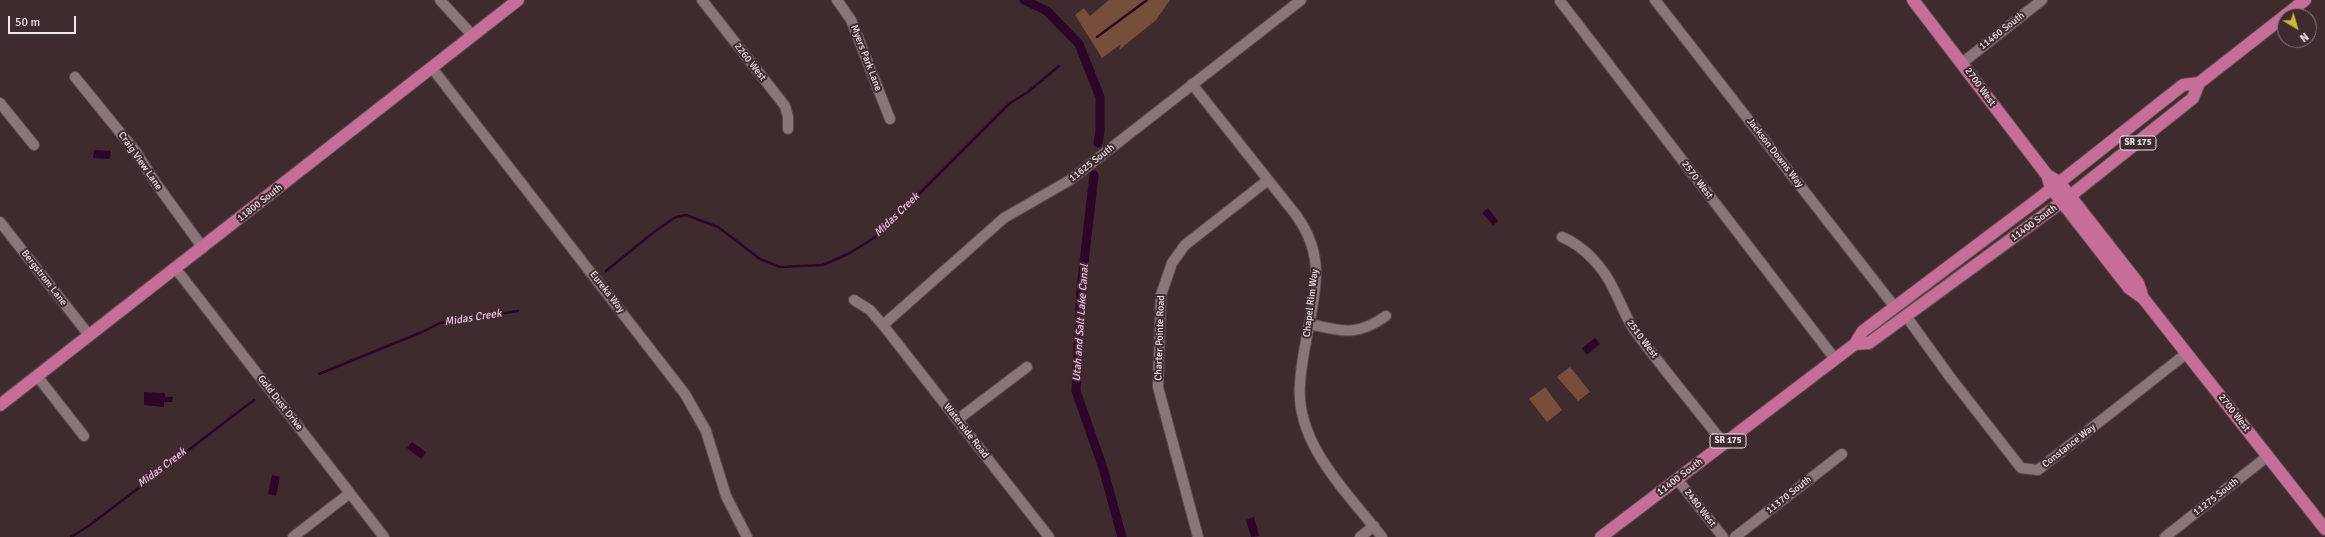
<!DOCTYPE html>
<html>
<head>
<meta charset="utf-8">
<style>
  body { margin:0 }
  #map { position:relative; width:2325px; height:537px; overflow:hidden; background:#3f2b2e; font-family:Signika,sans-serif }
  canvas { display:block }
  .north { position:absolute; left:2277px; top:8px; width:40px; height:40px; box-sizing:border-box; background:#3f2b2e; border:1px solid #877678; border-radius:50%; rotate:142deg; font-size:11px; font-weight:700; line-height:16px; text-align:center; color:#f3e6e8 }
  .north::after { content:''; display:block; margin:auto; width:14px; height:18px; background:#cbb939; clip-path:polygon(50% 0,100% 100%,50% 72%,0 100%) }
  .scale { position:absolute; left:8px; top:16px; width:68px; height:18px; box-sizing:border-box; border:2px solid #f3e6e8; border-top:0; padding-left:5px; font-size:12px; line-height:14px; white-space:nowrap; color:#f3e6e8; -webkit-text-stroke:3px #3f2b2e; paint-order:stroke }
</style>
</head>
<body>
<div id="map">
<canvas width="2325" height="537"></canvas>
<div class="north">N</div>
<div class="scale">50 m</div>
</div>
<script>
const c = document.querySelector('canvas').getContext('2d');
c.lineJoin = 'round';
function fillPath(path, color) {
  c.fillStyle = color;
  c.fill(path, 'evenodd');
}
function strokePath(path, color, width, dash) {
  c.strokeStyle = color;
  c.lineWidth = width;
  c.lineCap = dash ? 'butt' : 'round';
  c.setLineDash(dash || []);
  c.stroke(path);
}
function drawText(font, color, halo, rows, align = 'center') {
  c.font = font + ' Signika,sans-serif';
  c.lineWidth = 4;
  c.setLineDash([]);
  c.textBaseline = 'middle';
  c.strokeStyle = halo;
  c.fillStyle = color;
  for (const [text, x, y, turn = 0] of rows) {
    c.save();
    c.translate(x, y);
    c.rotate((+turn || 0) * Math.PI / 180);
    c.textAlign = isNaN(turn) ? turn : align;
    if (halo) c.strokeText(text, 0, 0);
    c.fillText(text, 0, 0);
    c.restore();
  }
}
const green = new Path2D(`
  M1109 0H1170L1156 20 1119 50 1121 44 1102 58 1075 15 1084 8 1090 16Z
  M1570 367 1590 392 1578 401 1557 377Z
  M1545 387 1562 410 1547 422 1529 399Z`);
const water = new Path2D(`
  M94 150 111 151 110 159 93 158Z
  M1488 208 1498 221 1493 225 1482 213Z
  M1595 338 1600 344 1587 355 1582 348Z
  M144 392 165 393V397H173L172 402H164V407L144 405Z
  M412 442 426 452 421 459 407 448Z
  M272 475 280 477 276 496 268 494Z
  M1254 517 1259 536 1251 537 1246 520Z`);
const stream = new Path2D(`
  M1097 37 1147 0
  M606 271 654 232 676 217 686 215 718 227 760 259 780 267 823 265 850 253 877 236 1010 103 1028 92 1059 66
  M319 374 422 332 440 323 518 311
  M71 537 90 525 254 400`);
const canal = new Path2D(`
  M1024 0 1047 11 1079 44 1100 97V131L1098 143
  M1094 175 1081 289 1076 391 1103 468 1122 537`);
const minor = new Path2D(`
  M440 0 473 36
  M702 0 785 106 788 117V129
  M837 0 851 20 890 119
  M1655 0 1894 306
  M1560 1 1835 359
  M1962 63 2042 0
  M432 68 685 394 706 431 726 496 747 537
  M75 77 136 152 155 182 203 248
  M1192 84 1296 215C1309 233 1316 251 1316 273 1315 310 1302 347 1300 384 1295 444 1348 493 1382 537
  M0 103 34 145
  M0 222 89 335
  M1562 237C1584 246 1604 268 1614 290 1621 303 1625 316 1633 328 1662 368 1694 405 1724 444
  M176 269 384 537
  M854 300 870 310 883 325 1049 537
  M1906 316 1950 377 2021 468 2038 470 2187 353
  M1309 324C1343 331 1356 337 1386 316
  M883 325 1004 218 1070 180 1301 0
  M37 376 84 436
  M957 420 1027 367
  M1677 479 1723 537
  M293 537 350 493
  M1198 537 1158 387 1161 295 1172 263 1185 245 1268 180
  M1360 537 1374 526
  M1735 537 1842 454
  M2165 537 2268 456`);
const major = new Path2D(`
  M1913 0 2047 175 2059 182 2138 283 2143 298
  M2047 175 2051 188 2129 288 2143 298 2325 529
  M1855 344 1869 343 2070 196 2193 98 2199 83 2305 0
  M0 405 518 0
  M1601 537 1855 344 1863 331 2037 200 2183 85 2199 83`);
const shields = [
  [2138,143,36],
  [1728,441,36]
];
const shieldNames = [
  ["SR 175",2138,143],
  ["SR 175",1728,441]
];
const streetNames = [
  ["11460 South",2002,31,-38],
  ["Myers Park Lane",866,58,69],
  ["2260 West",750,62,52],
  ["2700 West",1980,87,54],
  ["Jackson Downs Way",1775,153,52],
  ["Craig View Lane",140,161,55],
  ["11625 South",1092,163,-38],
  ["2570 West",1697,180,53],
  ["11800 South",260,203,-38],
  ["11400 South",2034,223,-36],
  ["Bergstrom Lane",44,278,52],
  ["Eureka Way",607,292,52],
  ["Chapel Rim Way",1311,303,-83],
  ["Charter Pointe Road",1160,338,-88],
  ["2510 West",1642,339,53],
  ["Gold Dust Drive",280,403,52],
  ["2700 West",2234,413,52],
  ["Waterside Road",966,431,52],
  ["Constance Way",2069,446,-38],
  ["11400 South",1680,477,-37],
  ["11370 South",1789,495,-38],
  ["11275 South",2216,497,-38],
  ["2480 West",1700,508,52]
];
const waterNames = [
  ["Midas Creek",897,215,-44],
  ["Midas Creek",473,318,-9],
  ["Utah and Salt Lake Canal",1081,323,-86],
  ["Midas Creek",162,468,-37]
];
fillPath(green, '#774e3a');
fillPath(water, '#2d0529');
strokePath(stream, '#2d0529', 2.5);
strokePath(canal, '#2d0529', 9);
strokePath(minor, '#5b4b4d', 12);
strokePath(major, '#5b4b4d', 14);
strokePath(minor, '#8c7578', 10);
strokePath(major, '#c66e98', 12);
for (const [x, y, w] of shields) {
  const box = new Path2D();
  box.roundRect(x - w / 2, y - 7, w, 14, 3);
  c.fillStyle = '#3f2b2e';
  c.fill(box);
  strokePath(box, '#f3e6e8', 1);
}
drawText('bold 9px', '#f3e6e8', null, shieldNames);
drawText('10px', '#f3e6e8', '#3f2b2e', streetNames);
drawText('italic 11px', '#f8beee', '#3f2b2e', waterNames);
</script>
</body>
</html>
